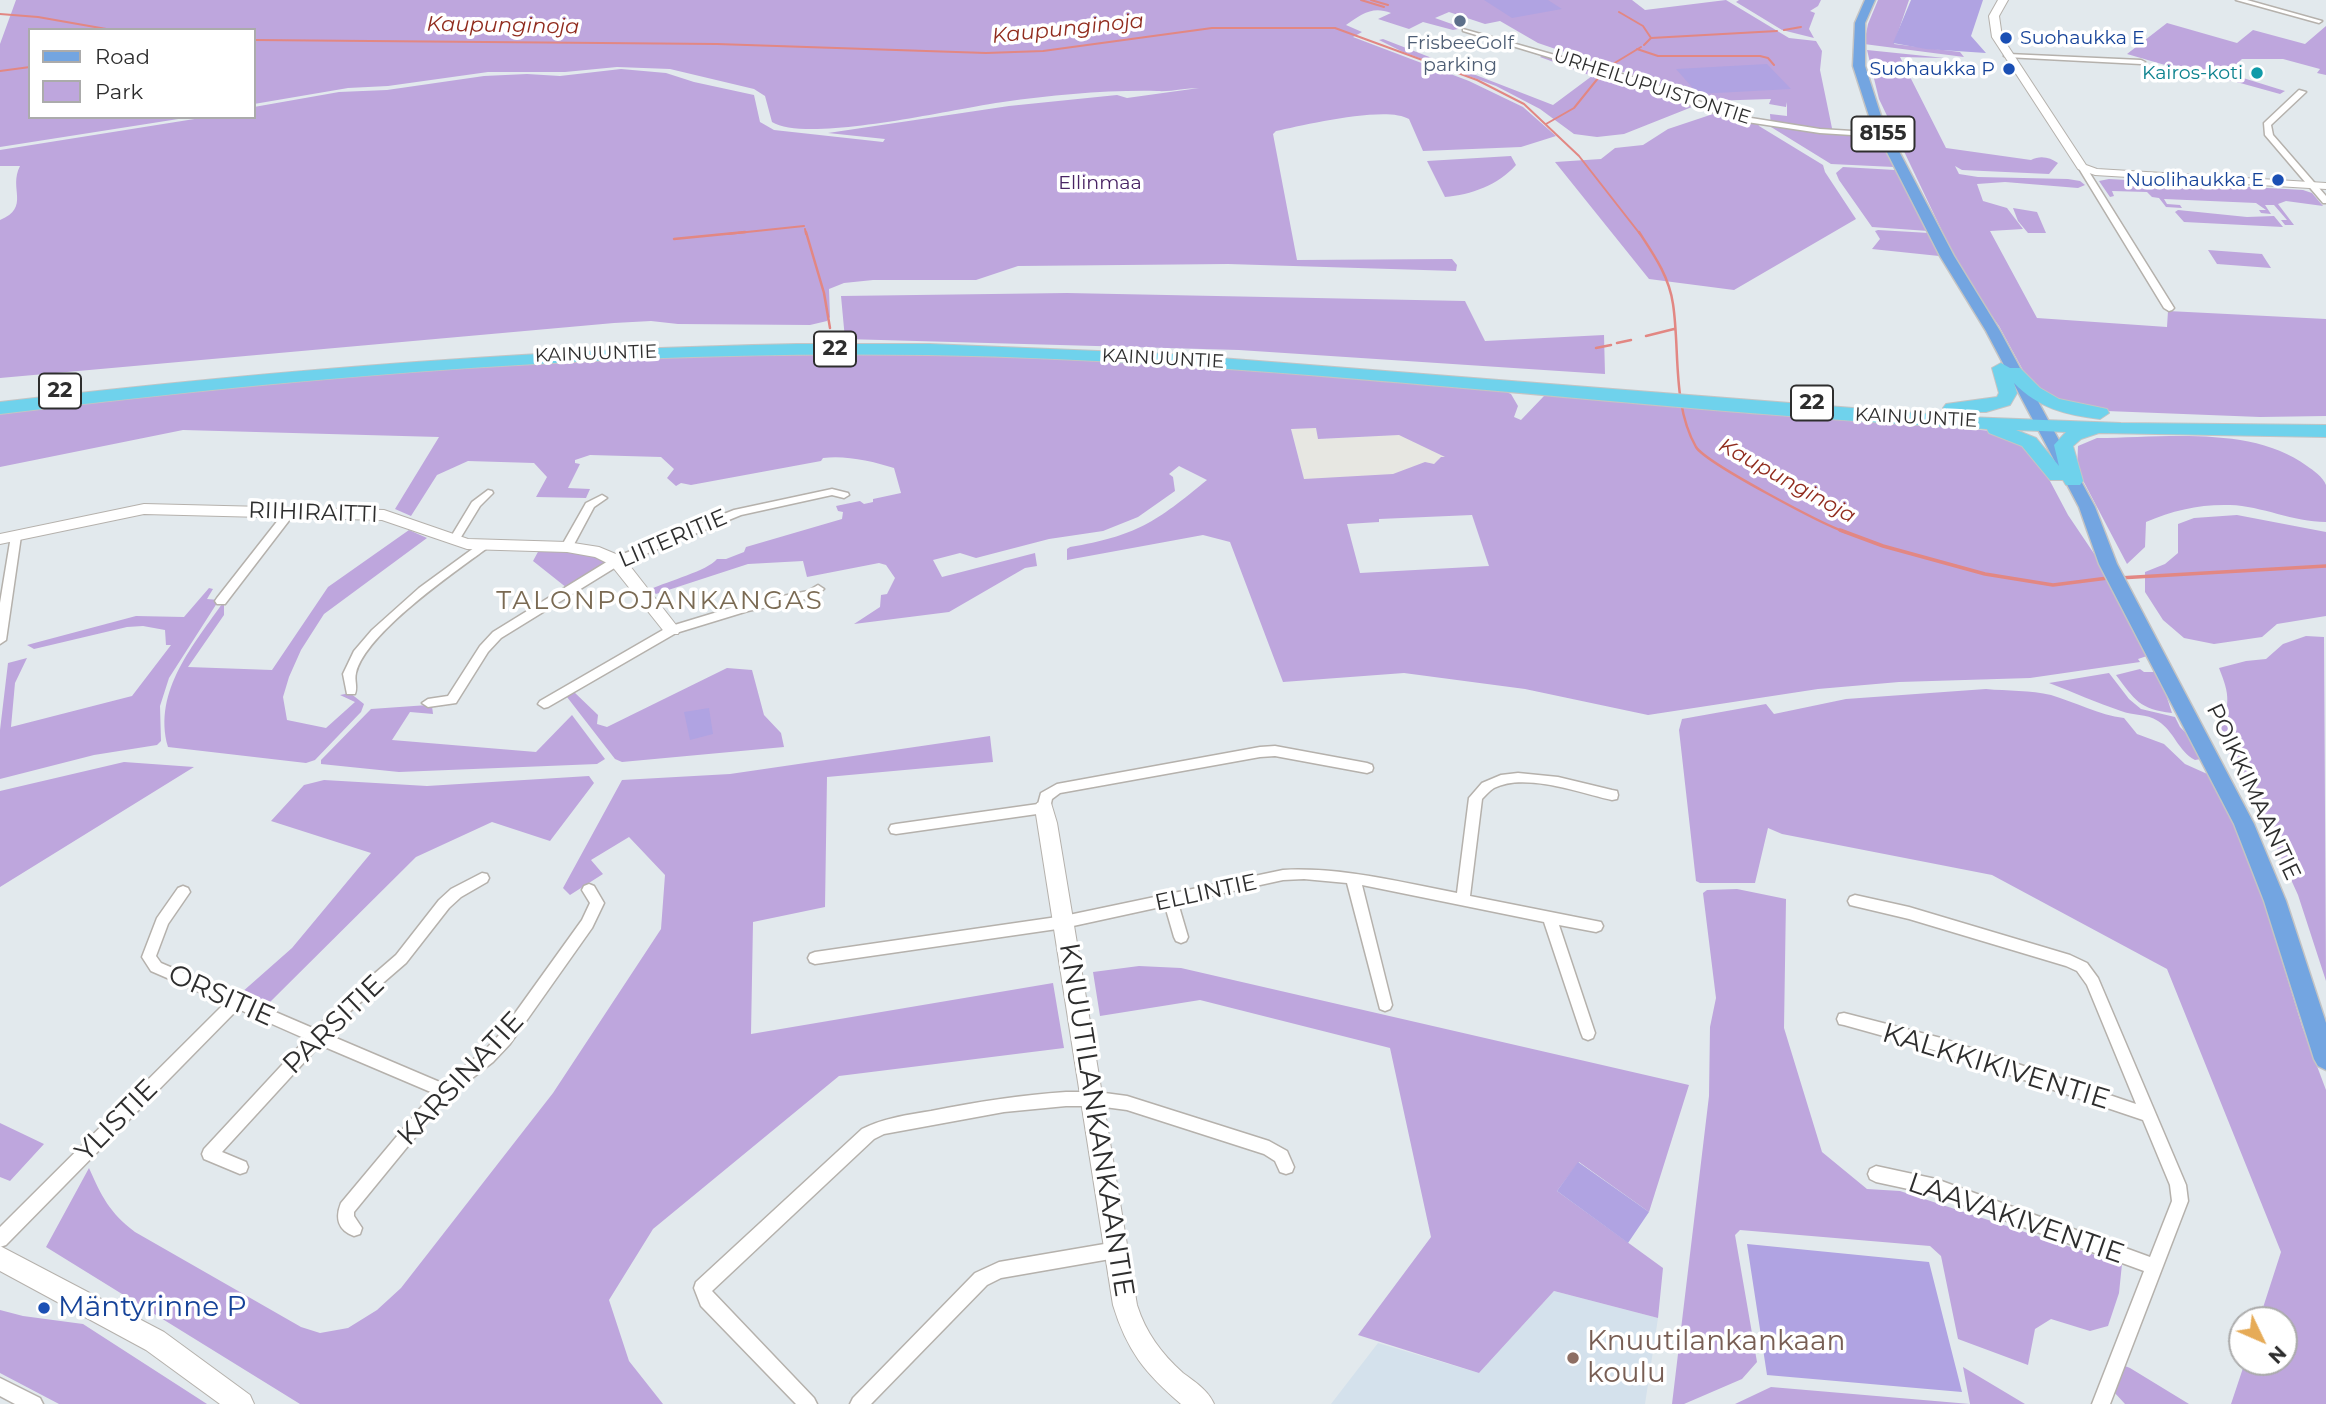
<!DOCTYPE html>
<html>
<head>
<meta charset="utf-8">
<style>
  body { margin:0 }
  #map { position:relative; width:2326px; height:1404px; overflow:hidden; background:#e2e9ed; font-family:Montserrat,sans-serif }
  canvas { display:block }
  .legend { position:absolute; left:28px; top:28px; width:228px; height:91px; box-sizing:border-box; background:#fff; border:2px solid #ababab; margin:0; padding:9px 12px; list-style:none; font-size:21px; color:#2e2e2e }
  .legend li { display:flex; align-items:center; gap:14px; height:35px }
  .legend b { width:35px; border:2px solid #ababab }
  .north { position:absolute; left:2228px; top:1306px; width:70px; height:70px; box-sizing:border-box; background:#fff; border:2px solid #ababab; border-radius:50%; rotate:134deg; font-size:19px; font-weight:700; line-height:28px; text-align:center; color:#2e2e2e }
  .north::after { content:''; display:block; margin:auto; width:24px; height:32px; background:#e6ab57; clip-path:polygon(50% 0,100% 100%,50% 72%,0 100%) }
</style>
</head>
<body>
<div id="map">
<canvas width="2326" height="1404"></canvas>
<ul class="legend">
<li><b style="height:9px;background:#73a5e1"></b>Road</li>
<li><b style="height:19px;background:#bea6dd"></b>Park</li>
</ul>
<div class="north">N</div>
</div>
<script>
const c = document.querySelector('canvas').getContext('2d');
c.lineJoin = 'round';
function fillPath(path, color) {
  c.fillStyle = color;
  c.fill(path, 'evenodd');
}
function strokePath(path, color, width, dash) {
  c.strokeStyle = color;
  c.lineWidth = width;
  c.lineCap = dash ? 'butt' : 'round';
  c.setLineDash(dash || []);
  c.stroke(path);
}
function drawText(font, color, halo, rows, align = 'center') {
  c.font = font + ' Montserrat,sans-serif';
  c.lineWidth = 7;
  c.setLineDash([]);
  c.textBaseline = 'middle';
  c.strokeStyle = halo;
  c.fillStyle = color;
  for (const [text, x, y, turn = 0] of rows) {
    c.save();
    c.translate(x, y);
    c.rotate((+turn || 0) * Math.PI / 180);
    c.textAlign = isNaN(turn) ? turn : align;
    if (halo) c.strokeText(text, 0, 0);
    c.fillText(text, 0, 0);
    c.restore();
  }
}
const industrial = new Path2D(`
  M1291 428H1316L1319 439 1434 433 1460 447 1387 495 1307 491Z`);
const education = new Path2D(`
  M1554 1291 1658 1318 1645 1404H1331L1378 1343 1479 1373Z`);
const green = new Path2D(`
  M16 0H1632L1645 10 1726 0 1789 38 1816 41 1822 51 1820 70 1833 133 1878 138 1894 167 1831 164 1771 127 1770 114 1787 116V102L1786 107 1769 104 1771 99 1708 101 1538 43 1500 21 1485 24 1449 12 1435 18 1463 28 1453 30 1423 22 1409 29 1378 19 1391 13C1372 6 1362 14 1346 25L1362 32 1353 37 1469 81 1523 107 1556 136 1521 147 1423 151 1409 119C1387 105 1303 125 1276 131L1273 134 1297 260 1452 259 1457 265 1456 271 1228 264 1018 266 976 280H873L844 283 829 289 830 317 827 321 810 325 678 324 651 321 614 323 0 378V220C31 207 8 189 20 166H0V150L207 117H254V107L339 92 387 90 484 76 527 74 560 76 621 69 666 73 694 82 754 95 760 122 774 130 883 142 885 139 828 133 1009 106 1117 95 1127 98 1199 88C1185 88 1171 92 1157 91 1106 90 1054 95 1003 102 957 108 808 144 772 122L765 96 754 89 670 69 617 67 565 72H488L388 86 348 88 254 104V30H30V117H191L0 147V44Z
  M1739 0H1821L1818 6 1810 11 1815 13 1809 29 1814 38 1782 30 1736 2Z
  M1878 0H1909L1894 44 1960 52 1964 57 1864 44 1868 24Z
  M2167 23 2237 43 2253 30 2305 44 2326 26V75L2317 73 2320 69 2283 59H2242L2227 73 2285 91 2280 94 2233 81 2217 80 2127 54Z
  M1383 39 1553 105 1592 76 1540 57 1543 55 1638 84 1692 107 1624 134 1597 137 1574 134 1540 109 1496 86 1403 52 1379 40Z
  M1867 50 1945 58 1900 57 1946 148 2031 160C2040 155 2050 157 2058 163L2049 174 1962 170 1955 166 1959 174 1978 177 2068 179 2080 181 2085 185 2078 188 2005 182 1977 184 1983 201 2007 208 2023 229 1990 231 2037 318 2167 327 2168 311 2326 319V416L2260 417 2081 410 2067 408 2031 385 1999 326 1964 277 1879 99Z
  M1713 114 1758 123 1759 126 1823 165 1825 172 1856 219 1734 290 1649 279 1555 162 1601 159 1615 148 1643 145 1668 129Z
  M1511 156 1516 165C1498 185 1471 195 1445 197L1427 161Z
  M1843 167 1895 170 1928 231 1872 227 1839 180 1836 173Z
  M2109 179 2303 190 2312 193 2323 206 2286 201 2278 204 2294 225H2285L2281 220H2287L2274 205H2265L2271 214 2261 213 2259 210H2266L2256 203 2164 199 2167 204 2180 205 2182 208 2166 207 2159 198 2152 197 2147 192 2112 191 2114 196 2110 197 2099 181Z
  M2013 208 2037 212 2046 233H2028L2018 221Z
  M2178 210 2247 217 2274 216 2283 227 2184 222 2175 212Z
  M1878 230 1929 233 1939 256 1872 249 1880 239 1875 231Z
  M2208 250 2262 254 2271 268 2217 264Z
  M1067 293 1465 301 1485 341 1604 335 1605 374 1239 350 845 339 841 296Z
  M838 353 991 355 1196 364 1504 391 1511 394 1518 406 1514 417 1521 420 1544 396 1576 395 1992 431 2019 440 2041 464 2068 515 2099 561 2150 655 2138 659 2140 662 2030 678 1899 682 1818 689 1648 715 1525 689 1404 673 1283 682 1230 542 1203 535 1067 560V549L1070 547C1136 536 1156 522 1207 480L1179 466 1169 474 1173 477 1175 491 1138 517 1103 531 1049 539 976 558 960 553 933 560 942 577 1035 553 1037 566 1025 568 949 612 854 624 880 607 881 595 887 594 895 578 886 565 879 563 807 577 803 561 748 564 656 594 651 589C668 581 707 571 717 559H726L744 552 746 547 842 519 843 512 838 511 836 506 860 501 864 504 873 502V499L901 493 894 468C872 461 845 455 823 458L821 461 691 485 681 483 676 486 667 478 674 469 661 457 590 455 575 460V463L580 464 568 488 590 489 586 498 536 497 547 477 534 463 468 461 437 475 411 516 395 509 439 437 183 430 0 467V413L153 393 560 359ZM1316 428 1318 439 1399 435 1445 457H1441L1434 464 1425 462 1393 474 1304 479 1291 429ZM1472 515 1489 566 1360 573 1347 524 1379 522V519Z
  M2097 438C2162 438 2252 425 2307 466 2313 470 2323 477 2326 485 2326 495 2326 512 2326 522 2293 522 2262 506 2230 505 2201 504 2173 510 2146 522L2145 547 2127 564 2077 469 2078 446Z
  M2237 515 2326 532V616L2277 624 2262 637 2214 644 2184 638 2163 620 2145 592V572L2165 564 2178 553V524L2194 518Z
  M409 530 427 538 324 614 301 650 289 677 283 697 287 720 326 728 355 702 340 695 350 693 364 704 361 712 315 760 306 763 168 747C152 691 195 643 224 601V615L188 667 272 670 328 587Z
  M539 550 584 552 607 562 567 588 533 561Z
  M209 588 213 589 207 599 219 600 169 678 160 706 161 741 157 745 94 755 0 779V730L8 663 27 658 15 683 11 727 132 696 171 645H166L165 630 143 626 127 627 34 649 27 645 136 616 184 617Z
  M2306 636 2324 637 2326 981 2298 895 2254 798 2217 733C2231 706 2230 695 2219 668L2246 661 2266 659 2283 644Z
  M2157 667 2172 713C2139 709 2135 700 2116 675L2140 669 2144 672H2153Z
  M727 668 752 670 764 715 781 733 784 747 622 762 615 759 567 697 573 691 598 715 597 724 607 727Z
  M2109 673 2129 699 2141 709 2175 717 2180 727 2189 736 2201 759 2195 760C2178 751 2174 731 2158 721 2146 713 2133 716 2121 711 2097 703 2073 692 2049 683Z
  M1986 689C2007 691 2031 690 2051 695 2075 702 2099 715 2124 718L2137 734 2164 744 2185 764 2214 777 2251 860 2302 1026 2326 1090V1404H2231L2245 1362H2284V1320H2259L2281 1252 2167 969 1992 875 1782 834 1768 828 1755 883H1700L1696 881 1679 730 1682 719 1766 704 1774 714 1846 699Z
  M428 705 432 706 433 714 410 712 392 740 536 752 572 715 605 759 597 764 399 772 321 764V760L371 709Z
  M990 736 993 762 827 777 825 907 753 922 751 1034 1053 983 1064 1048 839 1076 653 1229 609 1300 629 1361 663 1404H300L46 1247 89 1168C102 1197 109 1212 135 1232L301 1327 320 1333 348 1328 377 1310 401 1288 553 1093 661 929 665 875 629 837 591 860 603 874 570 895 563 888 622 780 730 774Z
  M124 762 194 767 0 887V791Z
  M589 776 594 783 550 841 492 822 416 857 268 1004 241 993 292 948 371 853 271 821 304 785 324 780 427 786Z
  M1737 889 1786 899 1784 1028 1822 1152 1867 1189 1900 1191 2122 1264 2119 1293 2108 1326 2090 1331 2051 1319 2035 1329 2028 1365 1958 1339 1941 1256 1930 1246 1740 1230 1735 1235 1757 1362 1742 1379 1684 1404H1672L1709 1096 1710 1027 1716 998 1703 893 1707 890Z
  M1139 966 1181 968 1689 1085 1649 1212 1579 1162 1557 1191 1663 1268 1658 1318 1554 1291 1479 1373 1358 1335 1431 1237 1390 1048 1200 1000 1100 1016 1093 972Z
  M0 1123 44 1144 10 1181 0 1177Z
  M0 1310 23 1316 83 1324 207 1404H59L0 1373Z
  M2125 1366 2130 1368 2189 1404H2125L2114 1392Z
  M1963 1367 2025 1404H1735L1771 1387 1970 1404Z`);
const pitch = new Path2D(`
  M1484 0H1548L1562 9 1512 18Z
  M1911 0H1983L1971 36 1986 53 1926 49 1893 43Z
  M1767 64 1791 89 1698 94 1676 69Z
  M709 708 713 734 690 740 684 712Z
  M1578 1162 1649 1212 1628 1243 1557 1191Z
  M1747 1244 1929 1262 1962 1392 1767 1375Z`);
const streamFar2 = new Path2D(`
  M1361 0 1384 7
  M1371 0 1388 5
  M1619 12 1643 26 1651 38 1644 45
  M0 14 38 17 112 30
  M1784 30 1801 27
  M1651 38 1777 31
  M254 40 717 44 986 53 1043 51 1212 28H1335L1477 80 1524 104 1579 156 1640 234
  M1637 49 1658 56H1760L1768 58 1774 65
  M1608 67 1641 47
  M0 71 30 67
  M1546 124 1574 108 1603 72
  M805 229 806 234
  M728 234 804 226`);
const streamFar1 = new Path2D(`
  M806 232 824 293 830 328
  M1639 232C1654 255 1669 276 1673 304 1680 350 1672 405 1696 447 1706 463 1822 524 1845 532
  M674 239 745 232
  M1646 336 1674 329
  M1617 343 1631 340
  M1596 348 1611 345`);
const stream = new Path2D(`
  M1840 530 1883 546 1985 574 2053 585 2108 578
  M2119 578 2326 566`);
const street = new Path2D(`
  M2236 0H2247L2322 21 2319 23Z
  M1463 29 1650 82 1708 105 1751 118 1820 129 1884 133 1888 135 1884 137 1820 133 1747 122 1702 109 1644 86 1463 31Z
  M2008 54 2141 60 2145 62 2141 64 2006 57 2004 56Z
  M2299 90 2306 92 2271 125 2273 135 2326 196V203H2323L2265 135 2264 123Z
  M2079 165 2086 167 2174 308 2172 310 2169 311 2164 308 2078 167Z
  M832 489 848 493 849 495 844 498 832 495 741 515 621 564 501 638 488 652 456 703 428 707 422 703 428 699 448 696 480 646 493 632 613 558 734 510Z
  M488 490 492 491 493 493 480 506 458 542H450L449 540 472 502Z
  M602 495 607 498 594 507 571 550H563L561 547 586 503Z
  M290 509 295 512 294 514 225 604H217L215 601 217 598 286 510Z
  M16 532 21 536 6 640 0 644V603L11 536Z
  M482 542 487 546 486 549C453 573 365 634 356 673 354 680 358 687 355 694H347L343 674 354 651 372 630 419 588Z
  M818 585 824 589 815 597 748 611 676 633 548 707 544 708 538 704 540 701 668 627 747 603 808 591Z
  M1275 746 1367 763 1372 765 1373 768 1372 771 1367 773 1275 756 1260 757 1060 793 1052 799 1049 812 1044 813 896 834 891 833 889 829 891 825 896 824 1038 804 1041 793 1057 784 1260 747Z
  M1518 773 1558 777 1612 790 1617 791 1618 795 1617 799 1612 800C1581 793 1524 772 1494 788 1489 791 1486 795 1482 799L1470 896 1601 922 1603 926 1601 930 1596 932 1559 925 1595 1033 1593 1038 1588 1040 1583 1038 1581 1033 1544 922 1362 885 1392 1005 1390 1009 1385 1011 1380 1009 1347 883 1304 879 1283 880 1178 903 1188 937 1186 941 1181 943 1176 941 1174 937 1165 906 1064 928 815 964 810 962 808 958 810 954 815 952 1064 916 1283 870C1342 867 1399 882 1457 893L1469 798 1482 783 1501 775Z
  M482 873 487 874 489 878 487 882 461 897 449 908 406 963 347 1014 329 1035 442 1083 483 1052 500 1034 582 920 590 903 582 890 584 886 589 884 594 886 604 903 592 928 510 1044 493 1062 449 1096 354 1212V1216L362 1228 360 1234 354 1236C338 1230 335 1218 341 1203L433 1093 320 1045 222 1152 246 1162 248 1167 246 1172 240 1174 204 1159 202 1154 204 1149 306 1039 238 1009 6 1245 0 1247V1227L225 1003 151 971 142 957 157 918 178 888 183 886 188 888 190 892 168 924 156 956 161 963 315 1029 337 1006 396 955 439 900 451 889Z
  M1855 895 1909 907 2070 955 2087 963 2098 978 2186 1185 2188 1201 2110 1404H2092L2144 1271 1936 1195 1876 1182 1870 1179 1868 1174 1870 1169 1876 1166 1936 1179 2150 1257 2172 1201 2170 1185 2143 1120 1941 1052 1844 1025 1839 1024 1837 1019 1839 1014 1844 1013 1941 1038 2136 1104 2087 985 2077 971 2066 966 1909 919 1850 905 1848 901 1850 897Z
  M1066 1092H1097L1127 1096 1269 1141 1287 1151 1294 1167 1292 1172 1286 1174 1280 1172 1275 1161 1264 1154 1127 1110 1097 1106H1066L1004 1112 884 1134 874 1139 712 1291 814 1398 817 1404H796L701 1306 694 1288 696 1282 862 1129C884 1118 907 1115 931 1111 976 1102 1021 1095 1066 1092Z
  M1116 1242 1122 1244 1124 1250 1122 1256 1116 1258 1001 1278 987 1285 871 1404H850L853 1398 975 1273 999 1262Z
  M0 1378 40 1398 43 1404H15L0 1396Z`);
const secondary = new Path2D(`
  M1998 0H2008L1999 16 2002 37 2086 165 2097 169 2326 183V189L2095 175 2078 169 1992 37 1989 16Z
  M144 504 384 510 468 539 567 542 599 547 623 557 680 630 678 634H666L611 565 595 557 567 552 467 549 382 520 144 514 0 544V534Z
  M1044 801 1051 803 1057 823 1137 1305C1146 1333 1161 1353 1183 1373 1195 1382 1208 1390 1214 1404H1181C1145 1373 1127 1351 1113 1305L1035 808 1037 803Z
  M0 1246 164 1332 250 1395 254 1404H220L146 1350 0 1271Z`);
const primary = new Path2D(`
  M1865 0H1875L1865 23V66L1882 119 1954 256 2000 331 2095 507 2117 564 2254 824 2286 901 2326 1023V1070L2318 1066 2314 1059 2264 901 2234 824 2099 564 2079 507 1986 331 1940 256 1870 119 1853 66 1855 23Z`);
const highway = new Path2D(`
  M797 344H930L1170 354 1967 417 2121 423 2326 425V437L2099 433 2081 439 2073 446 2083 481 2080 485H2066L2063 480H2050L2022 446 1989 433 1987 429C1634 411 1282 361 928 355 618 350 308 376 0 414V402C265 371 530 349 797 344ZM2016 430 2066 432 2054 445 2059 466 2036 438Z
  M2001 363 2010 368H2020L2040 388 2059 399 2107 409 2109 413 2100 419C2066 415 2038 408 2014 383L2017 393 2010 405 1986 412H1946L1943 408 1946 404 1997 397 1999 393 1992 368Z`);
const markers = [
  [1460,21,7,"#5c6f8a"],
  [2006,38,7,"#1a4fb4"],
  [2009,69,7,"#1a4fb4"],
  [2257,73,7,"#0f9aa8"],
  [2278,180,7,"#1a4fb4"],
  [44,1308,7,"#1a4fb4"],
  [1573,1358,7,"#8d6e63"]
];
const farTransitnames = [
  ["Suohaukka E",2020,38,"left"],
  ["Suohaukka P",1995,69],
  ["Nuolihaukka E",2264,180]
];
const farServicenames = [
  ["FrisbeeGolf",1460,43],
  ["parking",1460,65]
];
const farCulturenames = [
  ["Kairos-koti",2243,73]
];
const farStreetnames = [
  ["URHEILUPUISTONTIE",1652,87,18],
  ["KAINUUNTIE",596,354,-2],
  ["KAINUUNTIE",1163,359,3],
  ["KAINUUNTIE",1916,418,3]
];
const farParknames = [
  ["Ellinmaa",1100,183]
];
const farWaternames = [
  ["Kaupunginoja",503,26,1],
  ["Kaupunginoja",1068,29,-6],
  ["Kaupunginoja",1787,481,29]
];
const shields = [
  [1883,134,63],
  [835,349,42],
  [60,391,42],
  [1812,403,42]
];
const shieldNames = [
  ["8155",1883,134],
  ["22",835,349],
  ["22",60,391],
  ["22",1812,403]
];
const streetNames = [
  ["RIIHIRAITTI",313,513,2],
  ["LIITERITIE",673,539,-23],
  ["POIKKIMAANTIE",2253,792,65],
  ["ELLINTIE",1206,893,-12]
];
const quarterNames = [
  ["TALONPOJANKANGAS",660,601]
];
const nearStreetnames = [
  ["ORSITIE",221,996,24],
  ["PARSITIE",334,1025,-44],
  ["KALKKIKIVENTIE",1996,1067,17],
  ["KARSINATIE",461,1079,-47],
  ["KNUUTILANKANKAANTIE",1096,1120,81],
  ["YLISTIE",117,1121,-45],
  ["LAAVAKIVENTIE",2016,1219,19]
];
const nearTransitnames = [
  ["Mäntyrinne P",58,1308]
];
const nearEducationnames = [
  ["Knuutilankankaan",1587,1342],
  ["koulu",1587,1374]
];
fillPath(industrial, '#e7e7e2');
fillPath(education, '#d4e1ec');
fillPath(green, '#bea6dd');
fillPath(pitch, '#b0a3e2');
strokePath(streamFar2, '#e28783', 2);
strokePath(streamFar1, '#e28783', 2.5);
strokePath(stream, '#e28783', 3.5);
strokePath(street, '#b5b1ac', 3);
strokePath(secondary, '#b5b1ac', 2);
strokePath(primary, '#c4c4c4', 3);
strokePath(highway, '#c4c4c4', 2);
fillPath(street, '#fff');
fillPath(secondary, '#fff');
fillPath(primary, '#73a5e1');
fillPath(highway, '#6fd2ec');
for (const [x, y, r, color] of markers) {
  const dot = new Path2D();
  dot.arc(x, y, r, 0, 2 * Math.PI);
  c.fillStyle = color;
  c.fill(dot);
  strokePath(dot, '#fff', 2.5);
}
drawText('19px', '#164399', '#fff', farTransitnames, 'right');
drawText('19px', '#4e5e75', '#fff', farServicenames);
drawText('19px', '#0d838f', '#fff', farCulturenames, 'right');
drawText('19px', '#2e2e2e', '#fff', farStreetnames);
drawText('19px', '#492464', '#fff', farParknames);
drawText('italic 21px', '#912c1e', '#fff', farWaternames);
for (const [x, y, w] of shields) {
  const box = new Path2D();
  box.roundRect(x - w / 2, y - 17.5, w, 35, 5);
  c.fillStyle = '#fff';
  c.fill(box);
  strokePath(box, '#2e2e2e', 2);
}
drawText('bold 21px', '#2e2e2e', null, shieldNames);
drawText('23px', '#2e2e2e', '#fff', streetNames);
c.letterSpacing = '2px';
drawText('26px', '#7a6a53', '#fff', quarterNames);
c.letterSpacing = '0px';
drawText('28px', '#2e2e2e', '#fff', nearStreetnames);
drawText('28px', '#164399', '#fff', nearTransitnames, 'left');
drawText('28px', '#785e54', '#fff', nearEducationnames, 'left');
</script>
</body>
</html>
